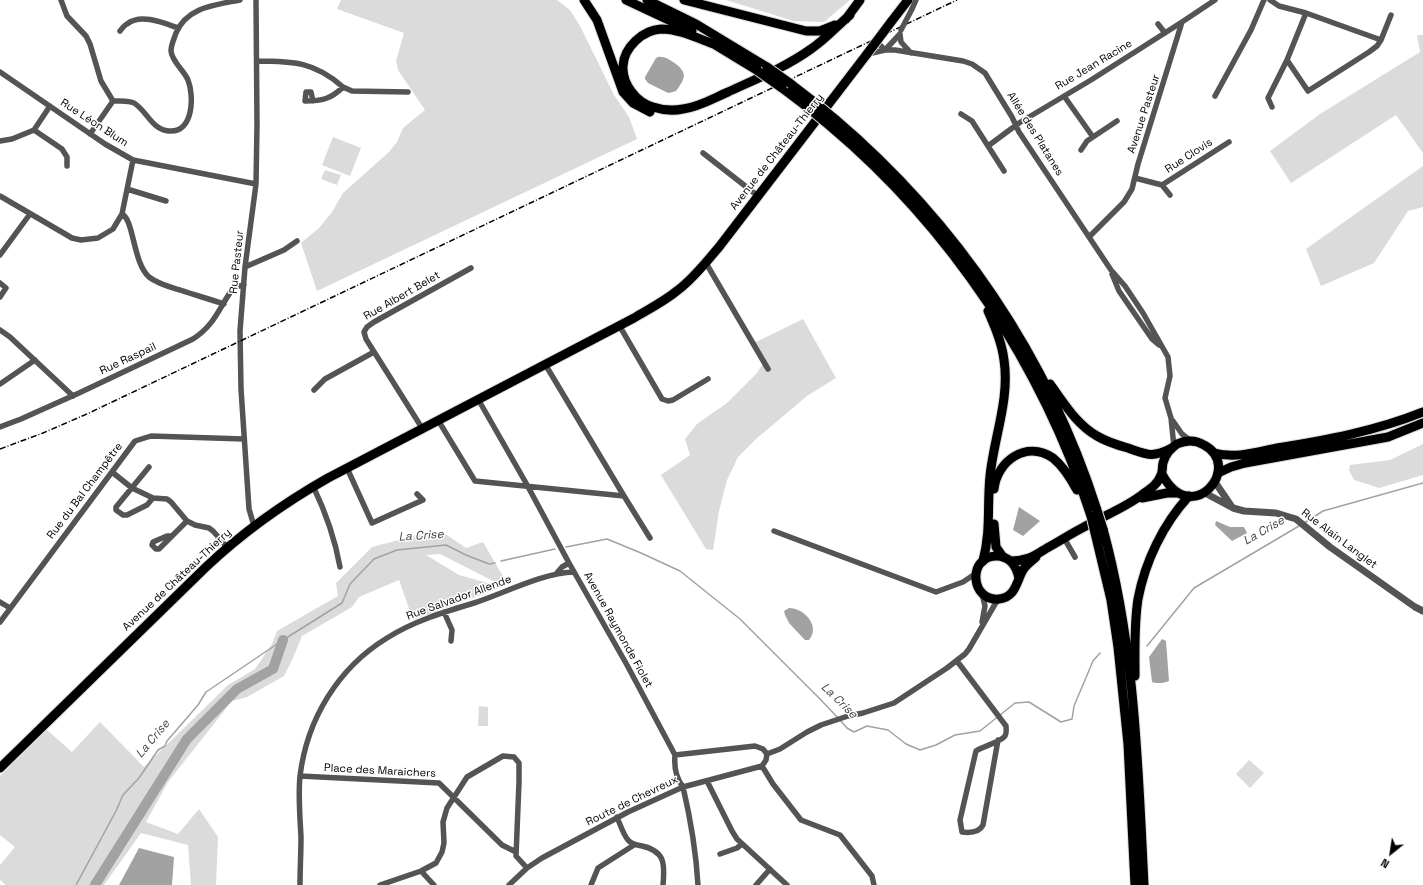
<!DOCTYPE html>
<html>
<head>
<meta charset="utf-8">
<style>
  body { margin:0 }
  #map { position:relative; width:1423px; height:885px; overflow:hidden; background:#fff; font-family:"Space Grotesk",sans-serif }
  canvas { display:block }
  .north { position:absolute; left:1371px; top:833px; width:40px; height:40px; -webkit-text-stroke:3px #fff; paint-order:stroke; rotate:210deg; font-size:11px; font-weight:700; line-height:16px; text-align:center; color:#000 }
  .north::after { content:''; display:block; margin:auto; width:14px; height:18px; background:#000; clip-path:polygon(50% 0,100% 100%,50% 72%,0 100%) }
</style>
</head>
<body>
<div id="map">
<canvas width="1423" height="885"></canvas>
<div class="north">N</div>
</div>
<script>
const c = document.querySelector('canvas').getContext('2d');
c.lineJoin = 'round';
function fillPath(path, color) {
  c.fillStyle = color;
  c.fill(path, 'evenodd');
}
function strokePath(path, color, width, dash) {
  c.strokeStyle = color;
  c.lineWidth = width;
  c.lineCap = dash ? 'butt' : 'round';
  c.setLineDash(dash || []);
  c.stroke(path);
}
function drawText(font, color, halo, rows, align = 'center') {
  c.font = font + ' "Space Grotesk",sans-serif';
  c.lineWidth = 3;
  c.setLineDash([]);
  c.textBaseline = 'middle';
  c.strokeStyle = halo;
  c.fillStyle = color;
  for (const [text, x, y, turn = 0] of rows) {
    c.save();
    c.translate(x, y);
    c.rotate((+turn || 0) * Math.PI / 180);
    c.textAlign = isNaN(turn) ? turn : align;
    if (halo) c.strokeText(text, 0, 0);
    c.fillText(text, 0, 0);
    c.restore();
  }
}
const green = new Path2D(`
  M341 0H557L570 10 580 26 614 95 629 117 637 139 317 291 301 243 319 228 332 212 343 193 389 152 397 142 403 128 425 110 398 70 396 61 404 33 337 9Z
  M726 0H850L824 22 794 21Z
  M1417 35H1423V153L1396 115 1291 183 1270 151 1320 114 1420 52Z
  M333 137 361 148 350 176 322 165Z
  M1423 166V207L1408 211 1374 263 1321 286 1306 249Z
  M325 170 341 175 337 185 321 179Z
  M803 319 836 378 807 396 756 439 738 457 727 480 719 511 713 550 706 549 661 475 690 455 685 439 697 424 727 403 757 373 765 360 754 343Z
  M1423 444V475L1379 488 1354 480 1349 470 1350 465 1390 460Z
  M426 533H444L466 548 483 542 504 578 495 582 440 554 426 555 459 575 502 587 413 620 399 580 359 597 352 607 302 636 292 660 284 676 247 697 232 701 168 782 146 822 178 834 199 809 218 837 216 885H191L188 845 141 833 104 885H6L0 880V865L15 847 0 835V776L47 730 72 752 100 722 144 767 228 685 255 669 272 644 277 631 338 596 336 583 372 547Z
  M479 706 488 707V726H478Z
  M1249 760 1264 773 1250 788 1236 774Z`);
const water = new Path2D(`
  M658 57C664 56 668 59 673 62 688 72 686 78 676 91L669 93 666 92 648 83 645 79V77L656 58Z
  M1019 507 1040 521 1023 536 1013 530Z
  M1216 521 1230 527H1244L1247 533 1232 541 1215 525Z
  M789 608C804 608 821 626 809 640H805L803 638 789 623 785 615 784 611Z
  M1162 639 1166 641 1169 681C1165 683 1157 684 1152 682L1149 657Z
  M139 848 174 857 172 885H119Z`);
const stream = new Path2D(`
  M1304 523 1323 511 1423 483
  M566 547 607 539 641 553 680 571 740 619 820 699 838 718
  M501 561 555 549
  M1147 646 1194 588 1299 526
  M840 720 847 728 854 732 867 726 888 730 906 744 920 750 936 745 955 735 980 731 1015 703 1029 702 1061 722 1072 719 1074 706 1093 661 1100 653
  M76 885 116 811 123 795 139 778 158 750 165 746 167 741 198 705 206 692 283 640 342 603 350 584 374 559 397 550 446 545 466 555 489 564 495 563`);
const river = new Path2D(`
  M95 885 187 739 237 689 273 669 283 640`);
const minor = new Path2D(`
  M61 0 67 16 86 36 90 44 101 81 113 101 90 134
  M1270 0 1279 6 1306 13 1381 40 1377 46 1369 52 1308 91 1287 60
  M912 9 916 0
  M1158 24 1165 33
  M120 31C122 29 124 25 127 24 141 13 164 23 178 28
  M900 34 901 42 911 53
  M1381 40 1391 15
  M877 42 885 50 899 35
  M868 54 885 50H895L963 61 972 64 985 73 1012 117 1019 132 1111 270 1125 286 1143 313 1168 357 1170 376 1165 398 1171 418 1174 447
  M257 61C293 61 315 62 343 87
  M0 72 105 144 133 160 256 184
  M1064 96 1093 137 1117 121
  M1215 96 1251 30 1264 0
  M113 101C120 101 129 100 134 103 147 111 152 130 169 131 194 133 194 95 188 80 184 70 172 62 171 51 171 45 174 39 176 33 187 7 215 5 240 0
  M313 101 311 92H306L305 101C322 101 331 99 343 87L352 91 408 92
  M1272 107 1268 98 1287 60 1306 13
  M961 114 972 121 1004 171
  M34 130 62 149 67 157V166
  M0 141 12 139 34 130 50 106
  M988 146 1019 123 1091 80 1182 22
  M1081 150 1087 141 1093 137
  M703 153 758 196
  M1135 178 1162 185 1229 142
  M1162 185 1170 195
  M127 189 166 201
  M0 196 72 238 81 240 98 238 113 229 122 214 133 160
  M122 214C134 220 133 263 149 277 158 284 170 287 180 290 195 295 209 299 224 304
  M1089 237 1124 202 1132 189 1138 164 1182 22 1215 0
  M0 255 30 214
  M706 263 768 369
  M245 267 284 250 297 241
  M1112 274 1119 291 1152 339 1159 345
  M0 283 6 288 0 297
  M619 325 662 399 668 401 673 400 708 379
  M0 330 10 337 73 396
  M0 384 35 360
  M314 390 325 379 374 352
  M478 399 526 483 569 563 627 665 675 755C674 766 676 778 683 787 691 821 696 850 698 885
  M438 420 475 481 624 496 545 364
  M1173 421 1182 434 1191 441
  M0 427 21 419 79 393 193 339C216 324 219 307 234 287L244 285
  M422 428 366 339 364 332 367 327 374 322 471 268
  M149 467 116 507V510L123 515H127L147 505 153 498
  M347 468 372 523 423 500 417 494
  M112 472 132 488 153 498 167 499 171 502 187 521 195 525 209 528 213 531 227 547
  M313 486C326 513 335 539 340 567
  M624 496 650 538
  M254 526 249 509 241 389 240 331 245 267 256 184 257 124 256 0
  M774 531 936 592 963 582 975 574
  M172 536H167L153 542 152 545 156 549H159L187 521
  M1064 538 1075 557
  M556 574 562 567 569 563
  M0 602 10 608
  M444 612 452 630 451 641
  M0 622 135 441 151 436 244 439
  M982 622 985 606 982 594
  M957 661 1006 726C1006 729 1007 733 1005 736 1001 742 983 746 976 751L960 820 962 832C970 833 979 833 983 825L998 740
  M767 754 780 749 807 732 821 725 848 716 863 713 894 703 947 668 965 654 969 649 998 599
  M675 755 755 746 763 749 767 754
  M762 766 773 784 801 820 840 835 872 876 874 885
  M300 776 439 783 502 845 516 852
  M707 781 732 831 737 839 787 885
  M617 817C620 824 623 834 628 840 632 845 637 845 642 846 665 851 665 864 663 885
  M720 854 737 848 742 844
  M421 871 434 885
  M300 885C300 869 301 853 301 837 300 817 298 796 300 776 307 719 338 668 387 638 414 621 444 612 474 603 505 593 542 573 574 572
  M380 885 421 871 436 863 442 852 444 843 443 822 447 808 467 777 503 756 514 757 519 763V782L516 856 527 868
  M509 885 527 868 542 858 628 812 683 787 762 766 766 760 767 754
  M591 885 598 868 634 845
  M756 885 770 869`);
const tertiary = new Path2D(`
  M1215 482 1232 507
  M1205 493 1233 508 1244 511 1276 513 1296 519 1330 547 1415 607 1423 611`);
const primary = new Path2D(`
  M891 22 908 0
  M1142 498 1167 493H1177
  M1011 561C1017 561 1023 560 1029 558 1035 556 1042 551 1047 548 1060 541 1072 533 1084 527 1103 516 1125 508 1143 494 1150 489 1158 484 1161 475 1163 471 1162 467 1163 463 1165 455 1171 448 1177 444 1186 440 1196 440 1204 445 1244 466 1192 530 1162 474
  M1019 579C1017 566 1009 555 995 556 967 558 971 602 999 599 1016 597 1016 582 1023 570 1026 565 1032 561 1036 557
  M0 768 206 567C243 532 284 503 328 478L634 318C649 309 665 301 678 290 694 278 706 262 719 247L867 54`);
const trunk = new Path2D(`
  M584 0 597 20 623 92 633 103 650 112
  M626 0 692 31
  M647 0 696 24 767 67
  M684 0 806 31H820L835 25
  M846 19 860 0
  M712 43 758 71
  M716 45C699 39 680 29 661 29 643 30 624 47 623 66 622 84 636 102 653 107 662 110 673 111 683 109 699 107 714 98 728 92 756 79 786 67 811 49 826 39 837 26 850 15
  M791 84 813 101
  M782 88 807 107
  M835 119C957 223 1048 357 1097 510
  M830 126C951 228 1042 365 1091 516
  M1050 384C1064 403 1076 424 1097 436 1107 442 1117 445 1128 448 1148 455 1152 458 1172 448
  M1214 453C1235 459 1257 452 1277 448 1327 440 1376 431 1423 412
  M1218 473 1231 467 1245 463 1388 437 1423 423
  M994 489C997 461 1026 440 1053 458 1063 466 1071 479 1077 490
  M994 524 996 547 1003 557
  M1103 529C1135 645 1138 766 1144 885
  M1095 533 1111 600 1118 647 1128 744 1135 885
  M983 561C991 531 987 506 990 476 994 437 1010 399 1004 360 1002 343 995 327 988 311
  M1135 676C1135 650 1134 624 1138 599 1145 562 1163 524 1189 496`);
const rail = new Path2D(`
  M0 449 43 433 89 413 957 0`);
const minorBridge = new Path2D(`
  M901 30 912 9`);
const primaryBridge = new Path2D(`
  M867 54 891 22`);
const trunkBridge = new Path2D(`
  M767 67 791 84
  M758 71 782 88
  M813 101 835 119
  M807 107 830 126
  M1097 510 1103 529
  M1091 516 1095 533`);
const streetNames = [
  ["Rue Jean Racine",1094,65,-31],
  ["Avenue Pasteur",1144,114,-72],
  ["Rue Léon Blum",94,123,33],
  ["Allée des Platanes",1035,134,58],
  ["Avenue de Château-Thierry",777,152,-52],
  ["Rue Clovis",1189,156,-33],
  ["Rue Pasteur",237,262,-84],
  ["Rue Albert Belet",402,296,-30],
  ["Rue Raspail",128,359,-25],
  ["Rue du Bal Champêtre",85,491,-53],
  ["Rue Alain Langlet",1339,539,37],
  ["Avenue de Château-Thierry",177,580,-43],
  ["Rue Salvador Allende",459,598,-20],
  ["Avenue Raymonde Fiolet",618,630,61],
  ["Place des Maraichers",380,771,3],
  ["Route de Chevreux",632,801,-26]
];
const waterNames = [
  ["La Crise",1264,531,-30],
  ["La Crise",421,536,-4],
  ["La Crise",839,701,44],
  ["La Crise",153,739,-50]
];
fillPath(green, '#dbdbdb');
fillPath(water, '#a2a2a2');
strokePath(stream, '#a2a2a2', 1.5);
strokePath(river, '#a2a2a2', 10);
strokePath(primary, '#dbdbdb', 11);
strokePath(trunk, '#dbdbdb', 11);
strokePath(minor, '#545454', 5.5);
strokePath(tertiary, '#545454', 7);
strokePath(primary, '#000', 9);
strokePath(trunk, '#000', 9);
strokePath(rail, '#000', 1.5, [6, 2, 1, 2]);
strokePath(primaryBridge, '#dbdbdb', 11, []);
strokePath(trunkBridge, '#dbdbdb', 11, []);
strokePath(minorBridge, '#545454', 5.5);
strokePath(primaryBridge, '#000', 9);
strokePath(trunkBridge, '#000', 9);
drawText('11px', '#000', '#fff', streetNames);
drawText('italic 12px', '#434343', '#fff', waterNames);
</script>
</body>
</html>
